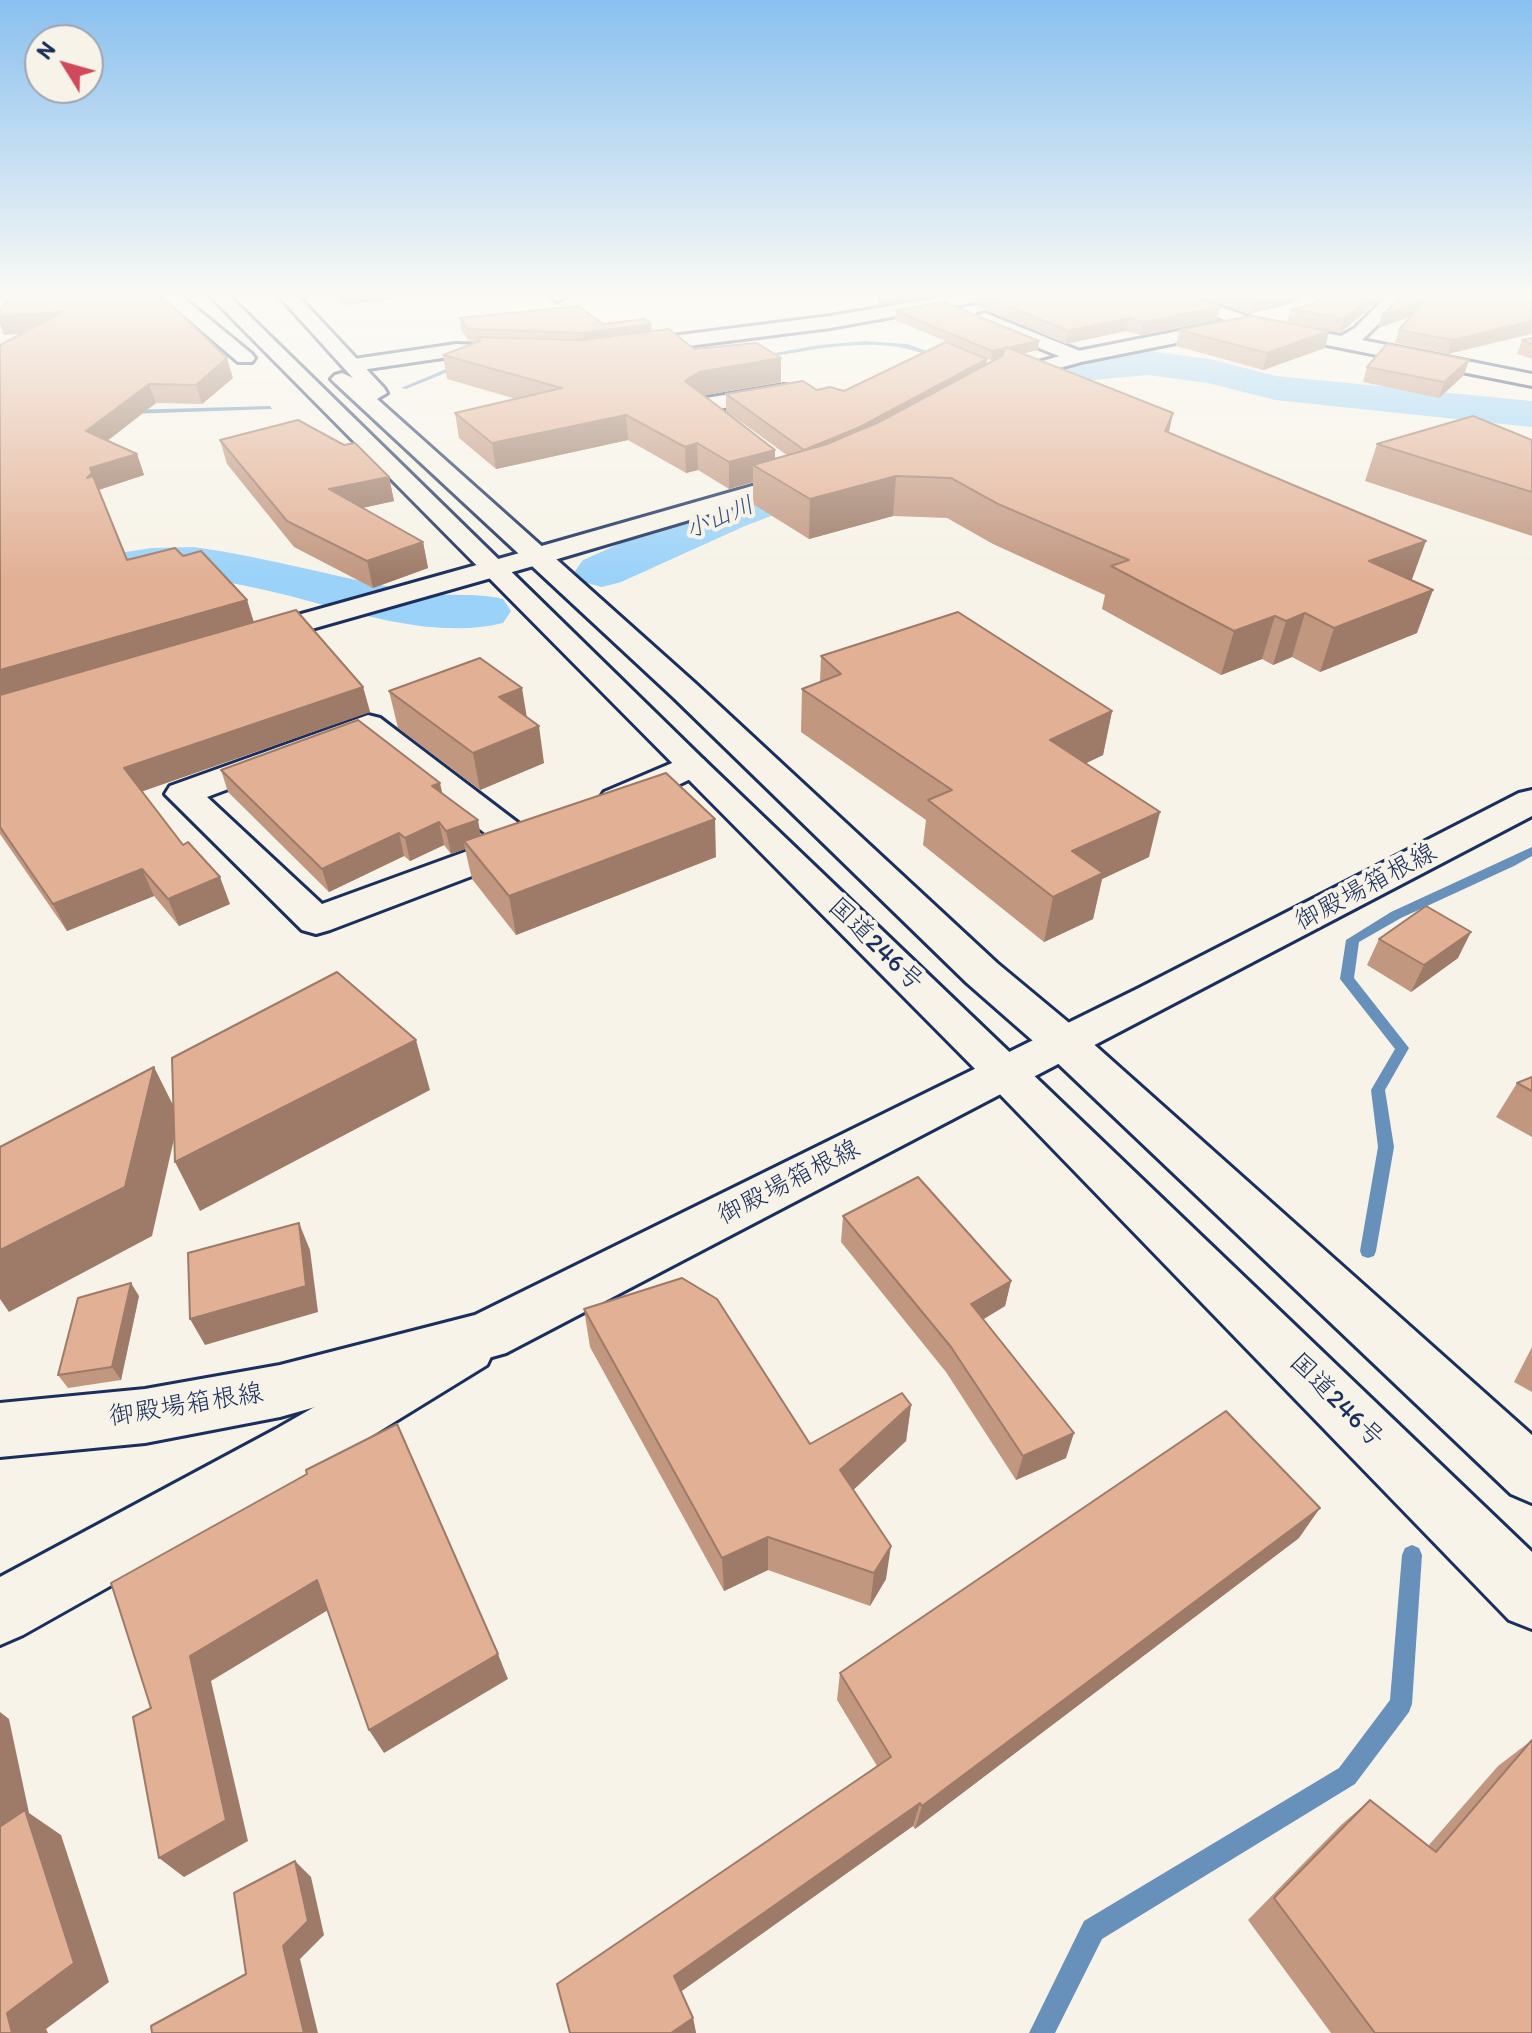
<!DOCTYPE html>
<html>
<head>
<meta charset="utf-8">
<style>
  body { margin:0 }
  #map { position:relative; width:1532px; height:2033px; overflow:hidden; background:#f7f3e8; font-family:Itim,sans-serif }
  canvas { display:block }
  .north { position:absolute; left:24px; top:24px; width:80px; height:80px; box-sizing:border-box; background:#f7f3e8; border:2px solid #9fa5b1; border-radius:50%; rotate:307deg; font-size:22px; font-weight:700; line-height:32px; text-align:center; color:#1b2f5e }
  .north::after { content:''; display:block; margin:auto; width:28px; height:36px; background:#d1495b; clip-path:polygon(50% 0,100% 100%,50% 72%,0 100%) }
</style>
</head>
<body>
<div id="map">
<canvas width="1532" height="2033"></canvas>
<div class="north">N</div>
</div>
<script>
const c = document.querySelector('canvas').getContext('2d');
c.lineJoin = 'round';
function fillPath(path, color) {
  c.fillStyle = color;
  c.fill(path, 'evenodd');
}
function strokePath(path, color, width, dash) {
  c.strokeStyle = color;
  c.lineWidth = width;
  c.lineCap = dash ? 'butt' : 'round';
  c.setLineDash(dash || []);
  c.stroke(path);
}
function drawText(font, color, halo, rows, align = 'center') {
  c.font = font + ' Itim,"Klee One",sans-serif';
  c.lineWidth = 8;
  c.setLineDash([]);
  c.textBaseline = 'middle';
  c.strokeStyle = halo;
  c.fillStyle = color;
  for (const [text, x, y, turn = 0] of rows) {
    c.save();
    c.translate(x, y);
    c.rotate((+turn || 0) * Math.PI / 180);
    c.textAlign = isNaN(turn) ? turn : align;
    if (halo) c.strokeText(text, 0, 0);
    c.fillText(text, 0, 0);
    c.restore();
  }
}
const stream = new Path2D(`
  M865 341 907 344 927 351 930 360 938 367 933 368 925 362 922 353C869 335 810 351 756 359L753 357 819 345Z
  M463 362 465 365 406 389 401 388Z
  M270 406 272 409 128 414 124 412 128 410Z
  M1532 847V856L1514 866 1401 918 1359 942 1354 978 1409 1048 1385 1090 1394 1147 1376 1251 1374 1256 1368 1258 1362 1256 1360 1251 1378 1147 1371 1090 1395 1049 1340 979 1346 940 1391 912Z
  M1412 1545 1419 1548 1422 1555 1412 1704 1409 1712 1355 1784 1102 1939 1055 2033H1029L1084 1921 1339 1768 1390 1700 1402 1555 1405 1548Z`);
const river = new Path2D(`
  M1148 351 1210 359 1276 376 1532 401V427L1275 400 1208 383 1148 375 1093 380 1032 392 916 460 745 526 621 582 602 587 583 582 575 571 583 560 709 504 884 440 1006 373 1093 356Z
  M194 547C272 558 346 580 423 593 450 597 476 592 503 599L511 611 503 623C407 647 291 583 193 579 129 576 63 594 0 604V572L151 548Z`);
const minor = new Path2D(`
  M549 295H569L557 301Z
  M956 295H996L987 300 830 328 625 354 615 348 625 342 830 316Z
  M1163 295H1188L1252 318 1341 336 1355 328 1388 295H1439L1430 300 1401 302 1362 340 1532 374V386L1247 329Z
  M985 313 1085 353 1088 357 1085 361H1071L978 323V315Z
  M456 344 517 346 527 352 517 358 456 356 354 371 344 365 354 359Z
  M784 385 792 386 795 391 792 396 719 409 749 433 737 440 729 438 689 406 700 399Z
  M534 549 544 551 548 557 544 563 248 647 237 644 233 638 237 632Z
  M368 715 380 718 530 832 538 834 544 842 535 852 330 930 316 934 302 930 165 794 170 786ZM364 738 495 841 322 904 207 797Z
  M691 755 703 759 709 766 703 773 630 808 617 811 604 808 599 800 604 792Z
  M467 1323 487 1331 495 1348 487 1365 318 1469 23 1635 0 1645V1577L276 1429 447 1331Z`);
const tertiary = new Path2D(`
  M1234 320 1241 322 1244 326 1241 330 1081 362 1010 382 999 376 1003 372 1078 351Z
  M812 469 821 471 824 476 821 481 544 563H524L520 557 524 551Z`);
const secondary = new Path2D(`
  M1532 790V816L506 1353 280 1417 145 1443 0 1457V1403L145 1389 280 1365 475 1315 1139 988 1519 793Z`);
const trunk = new Path2D(`
  M160 295H180L252 354 255 358 252 362H238Z
  M209 295H228L703 759 1532 1552V1629L1509 1620 991 1085Z
  M278 295H297L384 388 387 393 377 399 696 684 997 963 1080 1032 1532 1435V1503L1511 1494 1048 1054 967 983 674 698 335 383 331 379 335 375 342 373 353 378Z`);
const wall = new Path2D(`
  M333 295H423L346 305Z
  M976 295H1189L1220 307 1217 320 1140 335 1126 331 1066 344 975 305Z
  M1196 295H1310L1289 304 1249 314Z
  M1385 295 1340 333 1287 323 1291 309 1309 305Z
  M1532 295V334L1448 354 1395 343 1399 330 1410 317 1378 328 1382 315Z
  M0 311 233 378 202 404 156 403 108 440 137 454 144 475 99 490 127 560 183 556 247 600 254 622 363 687 370 712 142 791 183 845 230 904 179 926 154 896 67 931 0 834V345L23 333 4 335 0 324Z
  M896 311 1038 350 1022 354 1173 413 1169 432 1412 580 1417 633 1320 672 1292 657 1273 665 1262 659 1221 675 1102 609 1105 595 993 544 947 518 893 516 809 539 753 504V482L729 489 698 470 686 473 628 440 496 469 459 438 455 413 516 399 447 379 443 355 478 342 469 341 461 330 460 318 603 324 652 331 694 349 781 358V382L703 395 775 450V459L788 456 726 411V394L817 390 844 391 986 364 995 360H991L895 320Z
  M1179 330 1329 331 1325 348 1263 370 1176 346Z
  M1532 338V359L1517 354 1522 340Z
  M1367 367 1464 375 1439 398 1363 382Z
  M220 440 389 477 394 501 362 508 423 542 428 568 373 588 294 547 227 464Z
  M1532 440V536L1365 481 1377 444Z
  M821 656 1112 711 1103 755 1086 763 1149 857 1102 879 1093 919 1044 942 923 845 926 820 801 732 802 689 820 682Z
  M389 691 544 763 480 790 398 728Z
  M221 770 442 794 481 836 716 857 516 935 472 879 465 849 451 854 444 845 410 861 404 856 329 892 228 792Z
  M1379 939 1458 958 1411 992 1367 965Z
  M1532 1077V1137L1496 1117 1517 1083Z
  M843 1216 1011 1281 1005 1306 983 1319 1066 1458 1016 1480 946 1372 841 1242Z
  M139 1296 121 1380 68 1388 58 1375Z
  M584 1309 810 1444 911 1405 906 1441 853 1490 886 1579 870 1606 768 1570 724 1591 590 1347Z
  M1532 1347V1392L1514 1382Z
  M1299 1538 915 1829 913 1826 681 1991 693 2018 696 2033H570L877 1766 837 1700 840 1673Z
  M1532 1740V2033H1331L1248 1920 1341 1825 1370 1800 1428 1846 1498 1766Z`);
const shadedWall = new Path2D(`
  M344 295H423L346 305Z
  M879 295H939L879 305Z
  M1278 295H1310L1289 304 1249 314 1252 301Z
  M1374 295H1385L1340 333 1344 319Z
  M1425 300 1420 313 1378 328 1382 315Z
  M1220 307 1217 320 1140 335 1143 322Z
  M63 312 70 330 4 335 0 324V316Z
  M1129 318 1126 331 1066 344 1068 331Z
  M1532 321 1531 333 1448 354 1452 340Z
  M651 324 652 336 584 345 583 333Z
  M1329 331 1325 348 1263 370 1267 353Z
  M1039 341 1038 350 991 360 992 351Z
  M227 358 233 378 202 404 196 385Z
  M781 358V382L700 396 685 381 699 372Z
  M987 359 985 375 859 444 804 450Z
  M1469 360 1464 375 1439 398 1444 382Z
  M149 384 156 403 93 452 86 431Z
  M1173 413 1165 450V431Z
  M626 415 628 440 496 469 492 443Z
  M697 443 698 470 686 473 685 447Z
  M775 450V476L753 465V482L729 489V462Z
  M137 454 144 475 98 490 87 478 90 468Z
  M896 476 893 516 809 539 810 499Z
  M389 477 394 501 335 514 329 489Z
  M1426 541 1411 582 1369 561Z
  M423 542 428 568 373 588 367 561Z
  M1433 590 1417 633 1320 672 1334 628Z
  M247 600 254 624 0 699V670Z
  M1305 613 1292 657 1273 665 1286 621Z
  M1275 616 1262 659 1221 675 1234 631Z
  M363 687 370 712 135 794 124 768Z
  M522 688 528 724 499 697Z
  M1112 711 1103 755 1043 784 1050 740Z
  M539 726 544 763 480 790 473 753Z
  M440 783 445 805 432 786Z
  M1160 812 1149 857 1102 879 1093 919 1044 942 1053 897 1072 851Z
  M715 819 716 857 516 935 509 896Z
  M478 820 482 843 464 841 465 849 451 854 446 831Z
  M439 822 444 845 410 861 405 838Z
  M399 833 404 856 329 892 322 869Z
  M142 869 154 896 67 931 53 904Z
  M220 877 230 904 179 926 168 899Z
  M1471 932 1458 958 1411 992 1424 965Z
  M416 1040 430 1090 200 1211 175 1162Z
  M154 1067 179 1117 152 1236 9 1312 0 1299V1250Z
  M299 1223 310 1250 318 1312 205 1345 190 1319Z
  M1011 1281 1005 1306 966 1330 971 1304Z
  M131 1283 139 1296 121 1380 112 1367Z
  M911 1405 906 1441 837 1505 840 1470Z
  M1074 1433 1066 1458 1016 1480 1023 1456Z
  M1320 1508 1299 1538 915 1829 922 1806Z
  M768 1537V1570L724 1591 722 1558Z
  M891 1546 886 1579 870 1606 874 1573Z
  M317 1580 333 1607 211 1681 248 1841 184 1877 159 1858 190 1656Z
  M498 1654 508 1679 384 1753 369 1730Z
  M0 1712 9 1719 29 1813 61 1835 109 1982 46 2029 48 2033H12L7 2013 0 1823Z
  M920 1803 913 1826 679 1993 674 1976Z
  M295 1861 311 1877 324 1935 300 1959 318 2033H304L283 1946Z
  M693 2018 696 2033H671Z`);
const building = new Path2D(`
  M10 295H147L151 298 168 302 227 358 196 385 149 384 86 431 137 454 90 468 92 473 87 478 93 476 127 560 175 548 183 556 201 551 247 600 0 670V345L63 312 0 316V311Z
  M982 295H1189L1220 307 1143 322 1129 318 1068 331Z
  M1235 295H1278L1252 301Z
  M1327 295H1374L1344 319 1291 309 1309 305Z
  M1404 295H1532V321L1452 340 1399 330 1425 300 1382 315Z
  M943 302 1039 341 992 351 896 311Z
  M578 306 603 324 645 319 651 324 583 333 467 329 460 318Z
  M1250 316 1329 331 1267 353 1179 330Z
  M669 329 694 349 757 343 781 358 699 372 685 381 775 450 729 462 697 443 685 447 626 415 492 443 455 413 562 388 443 355 480 341 477 337 582 340Z
  M1532 338V344L1522 340Z
  M946 342 987 359 860 427 804 450 726 394 803 381 817 390 830 387 844 391Z
  M1387 344 1469 360 1444 382 1367 367Z
  M1006 347 1173 413 1165 431 1426 541 1369 561 1433 590 1334 628 1305 613 1286 621 1275 616 1234 631 1111 566 1129 560 998 504 951 478 896 476 810 499 753 465 827 444 879 422 1002 356Z
  M1473 416 1532 440V492L1377 444Z
  M298 420 344 445 355 443 389 477 329 489 423 542 367 561 287 521 220 440Z
  M296 610 363 687 124 768 183 845 188 842 220 877 168 899 142 869 53 904 0 827V695Z
  M958 612 1112 711 1050 740 1160 812 1072 851 1103 873 1053 897 928 800 952 790 802 689 841 674 821 656Z
  M480 658 522 688 499 697 539 726 473 753 389 691Z
  M358 720 440 783 432 786 478 820 446 831 439 822 405 838 399 833 322 869 221 770Z
  M666 773 715 819 509 896 464 841Z
  M1426 906 1471 932 1424 965 1379 939Z
  M337 972 416 1040 175 1162 172 1058Z
  M154 1067 125 1187 0 1250V1147Z
  M1532 1077V1091L1517 1083Z
  M918 1177 1011 1281 971 1304 1074 1433 1023 1456 951 1347 843 1216Z
  M299 1223 306 1286 190 1319 188 1253Z
  M682 1278 717 1299 810 1444 902 1393 911 1405 840 1470 891 1546 874 1573 768 1537 722 1558 584 1309Z
  M131 1283 112 1367 58 1375 78 1298Z
  M1226 1411 1320 1508 922 1806 920 1803 674 1976 693 2018 671 2033H570L557 1984 891 1757 840 1673Z
  M397 1424 498 1654 369 1730 317 1580 190 1656 226 1820 159 1858 133 1717 151 1708 111 1583 307 1474 306 1470Z
  M1532 1740V2033H1375L1274 1898 1370 1800 1436 1852Z
  M25 1810 74 1963 7 2013 12 2033H0V1823L1 1826Z
  M295 1861 308 1921 283 1946 304 2033H152L151 2026 246 1974 234 1893Z`);
const farWaternames = [
  ["小山川",720,519,-23]
];
const streetNames = [
  ["御殿場箱根線",1366,888,-28],
  ["国道246号",875,945,44],
  ["御殿場箱根線",789,1183,-27],
  ["国道246号",1336,1401,45],
  ["御殿場箱根線",186,1406,-9]
];
fillPath(stream, '#6791bb');
fillPath(river, '#9ad2f9');
strokePath(minor, '#1b2f5e', 6);
strokePath(tertiary, '#1b2f5e', 6);
strokePath(secondary, '#1b2f5e', 6);
strokePath(trunk, '#1b2f5e', 6);
fillPath(minor, '#f7f3e8');
fillPath(tertiary, '#f7f3e8');
fillPath(secondary, '#f7f3e8');
fillPath(trunk, '#f7f3e8');
fillPath(wall, '#c29780');
fillPath(shadedWall, '#9e7b68');
fillPath(building, '#e2b095');
strokePath(building, '#9e7b68', 2);
const sky = c.createLinearGradient(0, 0, 0, 579);
sky.addColorStop(0, '#89c0ef');
sky.addColorStop(0.51, '#fbfaf5');
sky.addColorStop(1, '#fbfaf500');
c.fillStyle = sky;
c.fillRect(0, 0, 1532, 579);
drawText('italic 24px', '#34507d', '#f7f3e8', farWaternames);
drawText('26px', '#1b2f5e', '#f7f3e8', streetNames);
</script>
</body>
</html>
